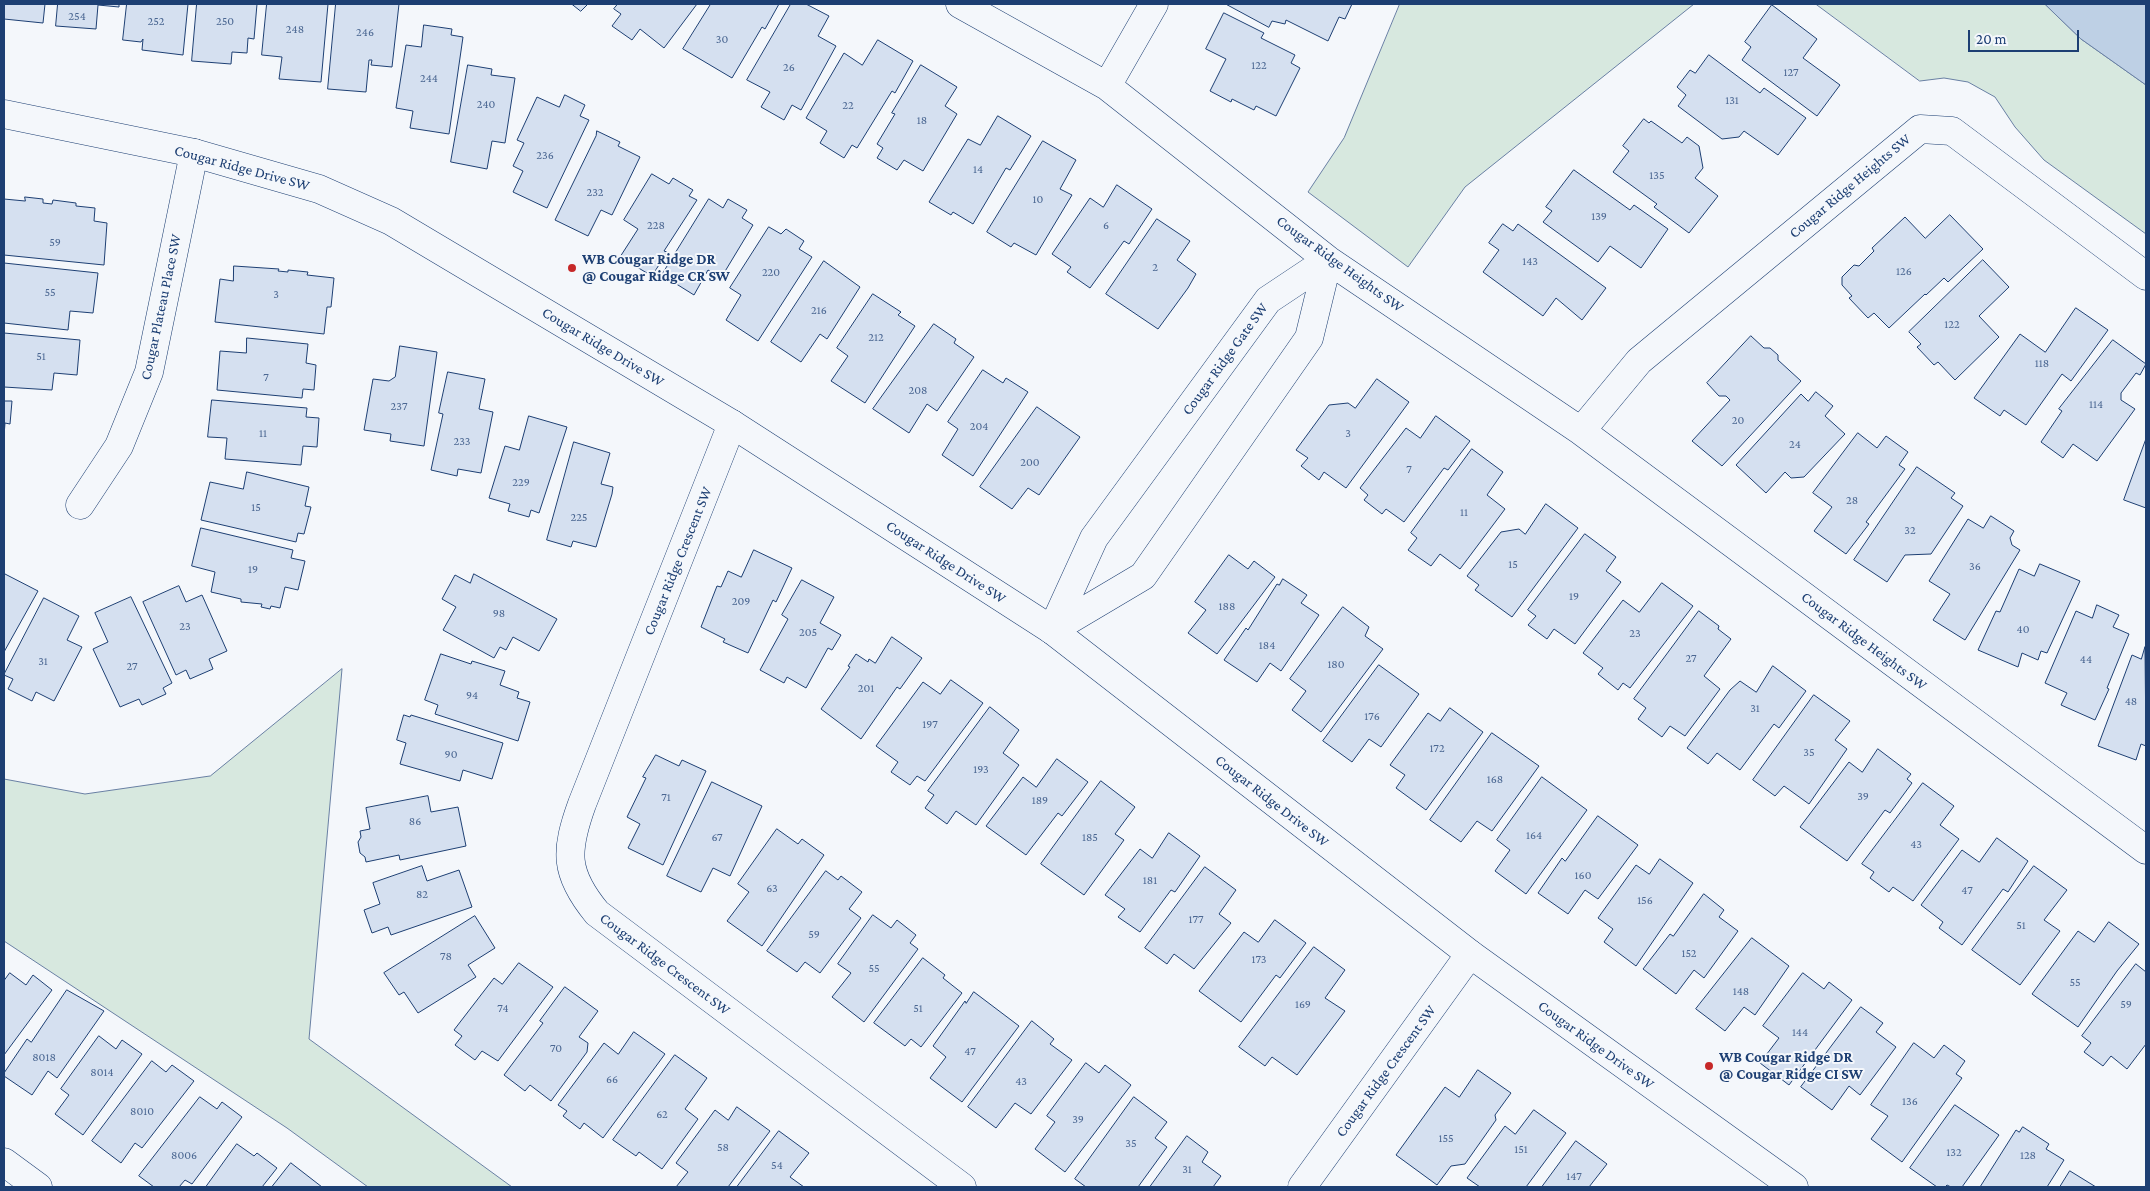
<!DOCTYPE html>
<html>
<head>
<meta charset="utf-8">
<style>
  body { margin:0 }
  #map { position:relative; width:2150px; height:1191px; overflow:hidden; background:#f4f7fb; font-family:"Crimson Pro",serif }
  canvas { display:block }
  .frame { position:absolute; inset:0; border:5px solid #1d3f73; pointer-events:none }
  .scale { position:absolute; left:1968px; top:30px; width:111px; height:22px; box-sizing:border-box; border:2px solid #1d3f73; border-top:0; padding-left:6px; font-size:15px; line-height:18px; white-space:nowrap; color:#1d3f73; -webkit-text-stroke:4px #f4f7fb; paint-order:stroke }
</style>
</head>
<body>
<div id="map">
<canvas width="2150" height="1191"></canvas>
<div class="frame"></div>
<div class="scale">20 m</div>
</div>
<script>
const c = document.querySelector('canvas').getContext('2d');
c.lineJoin = 'round';
function fillPath(path, color) {
  c.fillStyle = color;
  c.fill(path, 'evenodd');
}
function strokePath(path, color, width, dash) {
  c.strokeStyle = color;
  c.lineWidth = width;
  c.lineCap = dash ? 'butt' : 'round';
  c.setLineDash(dash || []);
  c.stroke(path);
}
function drawText(font, color, halo, rows, align = 'center') {
  c.font = font + ' "Crimson Pro",serif';
  c.lineWidth = 4;
  c.setLineDash([]);
  c.textBaseline = 'middle';
  c.strokeStyle = halo;
  c.fillStyle = color;
  for (const [text, x, y, turn = 0] of rows) {
    c.save();
    c.translate(x, y);
    c.rotate((+turn || 0) * Math.PI / 180);
    c.textAlign = isNaN(turn) ? turn : align;
    if (halo) c.strokeText(text, 0, 0);
    c.fillText(text, 0, 0);
    c.restore();
  }
}
const green = new Path2D(`
  M1400 4H1694L1465 187 1408 267 1308 192 1344 138Z
  M1816 4H2045L2081 39 2146 85V234L2044 160 2015 127 1995 97 1968 82 1944 78 1920 81Z
  M342 669 309 1039 512 1187H368L287 1128 4 941V779L85 794 210 776Z`);
const water = new Path2D(`
  M2045 4H2146V85L2081 39Z`);
const building = new Path2D(`
  M4 4H45L43 23 4 19Z
  M58 4H119V7L98 5 96 29 56 26Z
  M127 4H188L183 55 142 50 143 39 141 42 123 40Z
  M197 4H257L254 39 248 38 247 53 232 52 231 64 192 61Z
  M267 4H328L321 82 279 79 282 57 262 55Z
  M336 4H399L392 67 371 65 372 60H369L366 92 328 89Z
  M572 4H588L581 11Z
  M618 4H697L664 48 640 29 632 40 612 26 621 14 614 9Z
  M711 4H779L765 29 762 27 732 78 683 49Z
  M791 4H806L829 16 818 36 836 46 801 110 792 105 784 120 761 107 770 92 747 80Z
  M1226 4H1352L1345 19 1339 17 1328 41 1286 20 1285 24 1272 21 1269 27Z
  M1772 5 1817 39 1803 58 1840 85 1817 116 1742 60 1751 47 1745 42Z
  M1224 13 1264 33 1261 38 1295 55 1291 63 1300 68 1276 116 1256 106 1254 110 1232 99 1231 102 1210 91 1226 59 1206 49Z
  M424 25 452 29 451 35 463 37 449 134 410 128 413 111 396 108 406 45 421 47Z
  M878 40 913 61 895 93 892 91 857 148 852 145 844 158 820 143 827 131 806 118 844 53 862 65Z
  M1709 55 1760 93 1764 88 1806 118 1778 155 1744 131 1739 137 1722 139 1678 106 1686 95 1677 87 1690 70 1695 73Z
  M468 65 492 69 491 75 515 78 505 143 492 141 487 169 451 162Z
  M921 65 957 87 945 106 957 114 923 171 904 160 897 170 877 158 883 148 877 144 895 114 892 113Z
  M565 95 585 105 580 116 589 120 547 208 513 192 523 171 513 166 524 143 517 140 537 97 559 107Z
  M998 116 1031 136 1010 170 1006 168 973 224 953 212 951 215 929 202 968 139 980 145Z
  M1644 119 1649 123 1651 121 1682 143 1687 137 1699 146 1703 168 1695 178 1718 196 1689 233 1654 207 1657 204 1613 172 1629 151 1623 146Z
  M597 131 620 142 618 146 640 157 612 215 601 210 588 236 555 220 596 136Z
  M1043 141 1076 160 1060 189 1072 195 1036 255 1014 243 1011 247 987 232Z
  M1574 170 1630 210 1634 205 1668 229 1641 268 1610 246 1598 262 1543 222 1552 211 1546 207Z
  M652 174 669 184 673 178 693 190 689 196 697 200 664 251 667 252 652 276 620 257 638 229 624 220Z
  M1117 185 1152 209 1129 244 1124 241 1090 288 1067 272 1071 267 1052 254 1090 198 1103 207Z
  M25 197 43 199V203L52 204 53 200 76 203V206L95 208 94 221 107 223 104 265 4 255V199L25 201Z
  M709 199 723 208 728 199 747 210 742 218 753 225 721 278 708 270 694 295 662 275Z
  M1950 215 1983 249 1948 282 1944 278 1926 295 1925 294 1889 328 1874 313 1868 318 1849 298 1852 296 1842 285V277L1854 265 1859 266 1874 251 1872 248 1905 217 1925 238Z
  M1157 219 1190 241 1177 260 1196 274 1188 288 1158 329 1106 294Z
  M1503 224 1513 231 1518 224 1606 288 1582 320 1556 298 1543 316 1483 272 1499 250 1489 243Z
  M769 227 781 234 786 229 804 241 799 249 812 257 758 341 726 320 741 295 730 288Z
  M1983 260 2009 287 1979 316 1999 337 1955 380 1938 362 1934 365 1917 347 1921 344 1909 332Z
  M824 261 860 287 827 339 820 334 801 362 771 342Z
  M4 263 98 273 93 313 70 311 68 330 4 323Z
  M234 266 279 269 278 271 288 272V270L308 272 307 275 334 278 331 307H327L324 334 215 322 220 279 233 281Z
  M873 294 901 312 898 315 915 326 865 403 831 381 848 356 837 348Z
  M2076 308 2108 330 2071 381 2062 374 2026 425 2004 410 2000 416 1974 398 2020 334 2045 352Z
  M934 324 956 339 954 343 974 357 937 411 927 404 909 433 873 409Z
  M4 333 80 340 77 375 54 373 52 390 4 387Z
  M1751 336 1764 348H1770L1778 355V360L1801 381 1722 466 1692 441 1730 400 1726 396H1719L1707 383Z
  M247 338 308 344 306 363 316 365 314 390 303 389 302 398 217 390 220 351 246 353Z
  M2113 340 2146 364 2140 375 2136 373 2121 393V400L2135 409 2097 461 2073 444 2063 458 2041 442 2062 411 2059 409Z
  M400 346 437 352 424 446 390 441 391 434 364 430 373 379 389 381 395 377Z
  M983 370 1003 383 1006 378 1028 392 973 476 942 455 958 429 948 422Z
  M448 372 485 379 479 409 493 412 481 473 458 469 457 476 431 470 443 414 439 413Z
  M1377 379 1409 402 1346 488 1324 472 1319 480 1301 466 1308 458 1296 450 1329 405 1348 403 1355 408Z
  M1816 392 1833 406 1825 416 1845 434 1804 477 1791 478 1785 472 1766 493 1736 465 1801 394 1808 401Z
  M212 400 307 408 306 417 319 418 317 447 303 446 301 465 225 459 227 438 208 437Z
  M4 401H12L10 424 5 423 4 436Z
  M1037 407 1080 437 1039 495 1028 488 1012 509 980 487Z
  M529 416 567 427 539 513 531 510 529 517 508 511 510 504 489 498 505 446 519 450Z
  M1436 416 1470 441 1448 470 1444 468 1404 522 1386 509 1382 514 1364 500 1368 495 1360 488 1406 428 1420 438Z
  M1858 433 1877 448 1886 436 1908 452 1899 465 1905 469 1866 522 1869 524 1846 554 1814 531 1832 507 1813 493Z
  M2146 439V508L2124 500Z
  M574 442 610 453 601 484 613 487 612 494 596 547 573 541 571 547 547 540Z
  M1472 449 1503 472 1487 495 1505 509 1460 569 1440 554 1431 566 1408 550 1417 538 1411 533Z
  M1917 467 1955 493 1951 498 1963 506 1931 554 1905 555 1887 582 1854 560Z
  M247 472 309 487 305 506 311 507 304 534 298 533 296 542 201 520 210 482 243 489Z
  M1546 504 1578 528 1512 617 1475 590 1479 585 1467 576 1501 532 1519 529 1525 534Z
  M1991 516 2014 531 2010 538 2012 545 2020 550 1965 640 1933 620 1950 594 1929 581 1968 519 1983 528Z
  M201 528 293 550 291 558 305 561 298 590 285 587 280 608 271 606 270 609 261 607 262 604 241 602V599L211 592 215 572 192 566Z
  M1585 534 1616 557 1606 571 1621 582 1575 644 1554 629 1547 639 1528 625 1536 616 1528 610Z
  M754 550 792 568 776 602 773 600 748 653 723 642 725 639 701 627 717 586 721 587 728 571 741 577Z
  M1229 555 1248 569 1254 561 1275 577 1217 654 1188 633 1206 610 1195 602Z
  M2040 564 2080 581 2047 653 2041 651 2038 660 2022 653 2018 667 1978 650 1996 611 2000 612 2019 569 2034 576Z
  M5 574 38 591 4 652V576Z
  M474 574 557 619 539 651 513 637 506 650 500 647 494 658 443 630 456 607 442 599 455 575 470 583Z
  M1283 579 1307 595 1301 603 1319 615 1281 671 1270 663 1257 682 1224 660 1246 628 1248 630 1277 584 1279 585Z
  M802 580 834 597 820 623 841 635 832 650 828 648 806 688 787 677 784 683 760 670 788 619 782 615Z
  M1662 583 1693 606 1630 688 1623 683 1618 690 1598 674 1603 668 1583 653 1623 600 1639 612Z
  M179 586 186 602 202 595 227 651 209 659 213 669 190 679 186 670 176 675 143 602Z
  M131 597 172 683 163 688 166 694 142 705 139 699 120 707 93 649 108 642 95 613Z
  M44 598 79 616 67 640 82 647 54 701 36 692 32 701 8 689 13 679 4 675Z
  M2097 605 2119 615 2113 627 2129 634 2107 688 2109 689 2095 720 2061 705 2067 693 2045 683 2076 611 2092 618Z
  M1343 607 1369 627 1365 636 1383 649 1321 732 1292 710 1306 691 1290 679Z
  M1699 611 1719 626 1718 629 1731 639 1704 676 1720 689 1685 736 1670 726 1662 737 1638 719 1646 708 1634 699Z
  M892 637 922 658 900 689 897 687 861 739 821 709 850 667 848 666 856 654 868 662 869 659 875 663Z
  M2145 647 2146 746 2141 744 2136 760 2098 746 2132 655 2141 659Z
  M441 654 471 664 472 661 505 671 500 685 519 692 517 698 530 702 518 741 435 714 438 705 425 700Z
  M1379 665 1419 694 1381 747 1369 739 1352 762 1323 741Z
  M1773 666 1806 691 1779 728 1774 724 1740 770 1717 753 1708 764 1687 748 1730 690 1740 681 1756 692Z
  M951 680 983 703 925 781 917 776 910 785 891 772 898 762 876 746 923 682 940 694Z
  M1814 695 1850 721 1835 740 1847 749 1809 804 1784 786 1775 796 1753 780Z
  M990 707 1019 730 1003 753 1019 765 976 825 956 811 947 824 925 808 934 795 928 791Z
  M1450 708 1483 732 1426 810 1396 788 1405 775 1390 765 1428 713 1440 721Z
  M404 715 410 717 411 715 503 743 492 779 463 770 460 781 400 764 406 743 397 740Z
  M1492 733 1539 766 1492 831 1477 821 1461 842 1430 820Z
  M1878 749 1911 774 1907 779 1912 783 1890 813 1885 810 1847 861 1800 827 1849 762 1862 772Z
  M656 755 679 766 682 760 706 771 663 865 628 848 640 824 627 817 646 778 643 777Z
  M1057 759 1088 782 1062 816 1058 813 1026 855 986 826 1023 777 1036 787Z
  M1542 777 1587 810 1526 894 1495 871 1510 850 1497 840Z
  M1101 781 1135 807 1115 834 1124 840 1084 895 1041 864Z
  M712 782 762 806 730 876 713 868 701 892 667 876Z
  M1923 783 1954 806 1940 825 1959 839 1913 901 1893 887 1889 892 1870 878 1874 872 1862 864Z
  M428 796 431 812 458 807 466 846 400 860 399 855 366 862 365 857 360 853 358 842 361 837 360 831 370 829 366 808Z
  M1598 816 1638 845 1598 899 1585 890 1568 914 1538 893 1562 858 1565 861Z
  M777 829 798 844 802 839 824 855 762 946 727 921 749 892 738 884Z
  M1169 833 1200 856 1175 892 1171 890 1140 932 1118 917 1125 909 1105 895 1140 849 1152 858Z
  M1997 838 2028 861 2008 892 2003 889 1962 945 1939 928 1943 922 1921 905 1962 850 1979 862Z
  M1660 859 1693 883 1636 966 1604 942 1613 929 1598 918 1636 865 1649 874Z
  M422 866 427 881 459 870 472 907 391 935 388 927 372 933 364 910 380 904 373 883Z
  M2034 866 2067 890 2044 920 2060 931 2020 985 1972 950Z
  M1205 867 1236 890 1219 914 1231 923 1194 969 1174 954 1167 964 1145 948Z
  M826 871 838 880 841 876 862 892 849 909 861 918 820 973 805 962 797 972 767 951Z
  M1704 894 1724 910 1719 917 1738 931 1704 978 1694 970 1676 994 1643 969 1670 934 1673 936Z
  M873 915 891 928 897 920 916 935 910 943 918 949 864 1022 832 997 851 973 838 964Z
  M475 916 495 948 468 965 476 977 418 1013 404 992 399 995 384 973Z
  M1275 920 1306 943 1280 978 1276 975 1241 1022 1199 991 1244 932 1258 942Z
  M2109 922 2139 944 2117 971 2078 1027 2032 994 2078 931 2094 942Z
  M1752 938 1789 966 1755 1015 1744 1007 1725 1031 1696 1009Z
  M1314 947 1345 970 1325 998 1345 1011 1297 1075 1272 1057 1265 1066 1239 1047Z
  M923 958 945 975 943 978 962 993 921 1047 911 1039 905 1046 874 1023Z
  M519 963 553 987 498 1061 482 1051 475 1060 455 1045 462 1036 454 1030 494 978 502 984Z
  M2136 964 2146 972V1044L2127 1069 2111 1056 2103 1066 2084 1052 2091 1043 2082 1036Z
  M10 973 26 985 33 975 52 990 4 1055V981Z
  M1803 973 1824 989 1829 982 1852 1000 1789 1085 1760 1063 1779 1038 1763 1026Z
  M565 987 598 1011 579 1037 588 1043 587 1052 551 1101 530 1085 525 1091 504 1075 543 1023 540 1021Z
  M67 990 104 1011 57 1078 48 1071 32 1095 4 1076V1073L27 1039 31 1042Z
  M974 992 1019 1026 962 1102 930 1078 946 1057 933 1046 965 1001 966 1003Z
  M1861 1007 1883 1023 1876 1032 1896 1047 1860 1095 1849 1086 1832 1110 1801 1087Z
  M1032 1021 1054 1039 1050 1044 1072 1060 1031 1114 1015 1103 996 1128 968 1107Z
  M634 1032 665 1054 603 1138 584 1123 580 1129 563 1116 567 1111 558 1105 604 1043 618 1054Z
  M99 1036 116 1049 122 1040 142 1054 83 1135 55 1114 69 1095 61 1089Z
  M1914 1043 1934 1058 1944 1045 1965 1061 1956 1074 1962 1078 1902 1162 1871 1139 1888 1116 1871 1105Z
  M675 1055 707 1078 685 1109 698 1119 662 1169 639 1152 636 1156 613 1140Z
  M152 1061 166 1072 172 1065 194 1081 142 1148 135 1143 121 1163 92 1141Z
  M1086 1063 1099 1073 1105 1065 1131 1085 1065 1172 1035 1149 1055 1122 1047 1116Z
  M1478 1070 1511 1093 1495 1115 1496 1120 1465 1164 1451 1166 1437 1185 1396 1155 1445 1087 1459 1097Z
  M200 1097 217 1109 222 1102 242 1117 192 1184 185 1180 179 1187H154L139 1176Z
  M1134 1097 1167 1122 1155 1138 1167 1147 1138 1187H1086L1075 1179Z
  M1955 1105 1999 1135 1962 1187H1951L1947 1185 1945 1187H1937L1910 1168Z
  M737 1107 770 1131 728 1187H676L688 1172 676 1163 715 1110 728 1120Z
  M1534 1110 1566 1133 1526 1187H1480L1467 1178 1505 1126 1515 1134Z
  M2023 1127 2049 1144 2046 1149 2064 1160 2047 1187H1980L2016 1130 2019 1132Z
  M779 1131 809 1153 790 1177 804 1187H737Z
  M1187 1136 1208 1152 1202 1162 1221 1176 1213 1187H1150Z
  M1576 1141 1607 1164 1589 1187H1542Z
  M237 1144 254 1156 257 1153 277 1168 262 1187H206Z
  M291 1163 322 1187H272Z
  M2070 1171 2096 1187H2060Z`);
const street = new Path2D(`
  M960 4 1107 86 1328 260 1581 431 2146 850
  M1107 86 1154 4
  M732 424 582 804C565 851 564 873 597 913L962 1187
  M1581 431 1639 361 1920 129 1952 131 2146 276
  M80 505 119 446 149 372 194 153
  M1052 630 1143 576 1309 338 1328 260
  M1052 630 1094 538 1268 300 1328 260
  M4 1162 38 1187
  M1302 1187 1470 954`);
const secondary = new Path2D(`
  M4 114 194 153 319 189 391 221 732 424 1052 630 1470 954 1794 1187`);
const markers = [
  [572,268,5,"#c62828"],
  [1709,1066,5,"#c62828"]
];
const numberNames = [
  ["254",77,16],
  ["252",156,21],
  ["250",225,21],
  ["248",295,29],
  ["246",365,32],
  ["30",722,39],
  ["122",1259,65],
  ["26",789,67],
  ["127",1791,72],
  ["244",429,78],
  ["131",1732,100],
  ["240",486,104],
  ["22",848,105],
  ["18",922,120],
  ["236",545,155],
  ["14",978,169],
  ["135",1657,175],
  ["232",595,192],
  ["10",1038,199],
  ["139",1599,216],
  ["228",656,225],
  ["6",1106,225],
  ["59",55,242],
  ["143",1530,261],
  ["2",1155,267],
  ["126",1904,271],
  ["220",771,272],
  ["55",50,292],
  ["3",276,294],
  ["216",819,310],
  ["122",1952,324],
  ["212",876,337],
  ["51",41,356],
  ["118",2042,363],
  ["7",266,377],
  ["208",918,390],
  ["114",2096,404],
  ["237",399,406],
  ["20",1738,420],
  ["204",979,426],
  ["11",263,433],
  ["3",1348,433],
  ["233",462,441],
  ["24",1795,444],
  ["200",1030,462],
  ["7",1409,469],
  ["229",521,482],
  ["28",1852,500],
  ["15",256,507],
  ["11",1464,512],
  ["225",579,517],
  ["32",1910,530],
  ["15",1513,564],
  ["36",1975,566],
  ["19",253,569],
  ["19",1574,596],
  ["209",741,601],
  ["188",1227,606],
  ["98",499,613],
  ["23",185,626],
  ["40",2023,629],
  ["205",808,632],
  ["23",1635,633],
  ["184",1267,645],
  ["27",1691,658],
  ["44",2086,659],
  ["31",43,661],
  ["180",1336,664],
  ["27",132,666],
  ["201",866,688],
  ["94",472,695],
  ["48",2131,701],
  ["31",1755,708],
  ["176",1372,716],
  ["197",930,724],
  ["172",1437,748],
  ["35",1809,752],
  ["90",451,754],
  ["193",981,769],
  ["168",1495,779],
  ["39",1863,796],
  ["71",666,797],
  ["189",1040,800],
  ["86",415,821],
  ["164",1534,835],
  ["67",717,837],
  ["185",1090,837],
  ["43",1916,844],
  ["160",1583,875],
  ["181",1150,880],
  ["63",772,888],
  ["47",1967,890],
  ["82",422,894],
  ["156",1645,900],
  ["177",1196,919],
  ["51",2021,925],
  ["59",814,934],
  ["152",1689,953],
  ["78",446,956],
  ["173",1259,959],
  ["55",874,968],
  ["55",2075,982],
  ["148",1741,991],
  ["169",1303,1004],
  ["59",2126,1004],
  ["74",503,1008],
  ["51",918,1008],
  ["144",1800,1032],
  ["70",556,1048],
  ["47",970,1051],
  ["8018",44,1057],
  ["8014",102,1072],
  ["66",612,1079],
  ["43",1021,1081],
  ["136",1910,1101],
  ["8010",142,1111],
  ["62",662,1114],
  ["39",1078,1119],
  ["155",1446,1138],
  ["35",1131,1143],
  ["58",723,1147],
  ["151",1521,1149],
  ["132",1954,1152],
  ["8006",184,1155],
  ["128",2028,1155],
  ["54",777,1165],
  ["31",1187,1169],
  ["147",1574,1176]
];
const streetNames = [
  ["Cougar Ridge Drive SW",242,168,15],
  ["Cougar Ridge Heights SW",1850,186,-40],
  ["Cougar Ridge Heights SW",1340,264,36],
  ["Cougar Plateau Place SW",161,307,-78],
  ["Cougar Ridge Drive SW",603,347,31],
  ["Cougar Ridge Gate SW",1225,359,-54],
  ["Cougar Ridge Crescent SW",678,561,-68],
  ["Cougar Ridge Drive SW",946,562,33],
  ["Cougar Ridge Heights SW",1864,641,37],
  ["Cougar Ridge Drive SW",1272,801,38],
  ["Cougar Ridge Crescent SW",665,964,37],
  ["Cougar Ridge Drive SW",1596,1045,36],
  ["Cougar Ridge Crescent SW",1386,1071,-54]
];
const poiNames = [
  ["WB Cougar Ridge DR",582,259],
  ["@ Cougar Ridge CR SW",582,276],
  ["WB Cougar Ridge DR",1719,1057],
  ["@ Cougar Ridge CI SW",1719,1074]
];
fillPath(green, '#d7e8df');
strokePath(green, '#687fa3', 1);
fillPath(water, '#bed0e5');
strokePath(water, '#687fa3', 1);
fillPath(building, '#d5e0f0');
strokePath(building, '#1d3f73', 1);
strokePath(street, '#1d3f73', 29);
strokePath(secondary, '#1d3f73', 29);
strokePath(street, '#f4f7fb', 28);
strokePath(secondary, '#f4f7fb', 28);
for (const [x, y, r, color] of markers) {
  const dot = new Path2D();
  dot.arc(x, y, r, 0, 2 * Math.PI);
  c.fillStyle = color;
  c.fill(dot);
  strokePath(dot, '#f4f7fb', 2);
}
drawText('12px', '#4b6792', null, numberNames);
drawText('15px', '#1d3f73', '#f4f7fb', streetNames);
drawText('bold 15px', '#1d3f73', '#f4f7fb', poiNames, 'left');
</script>
</body>
</html>
